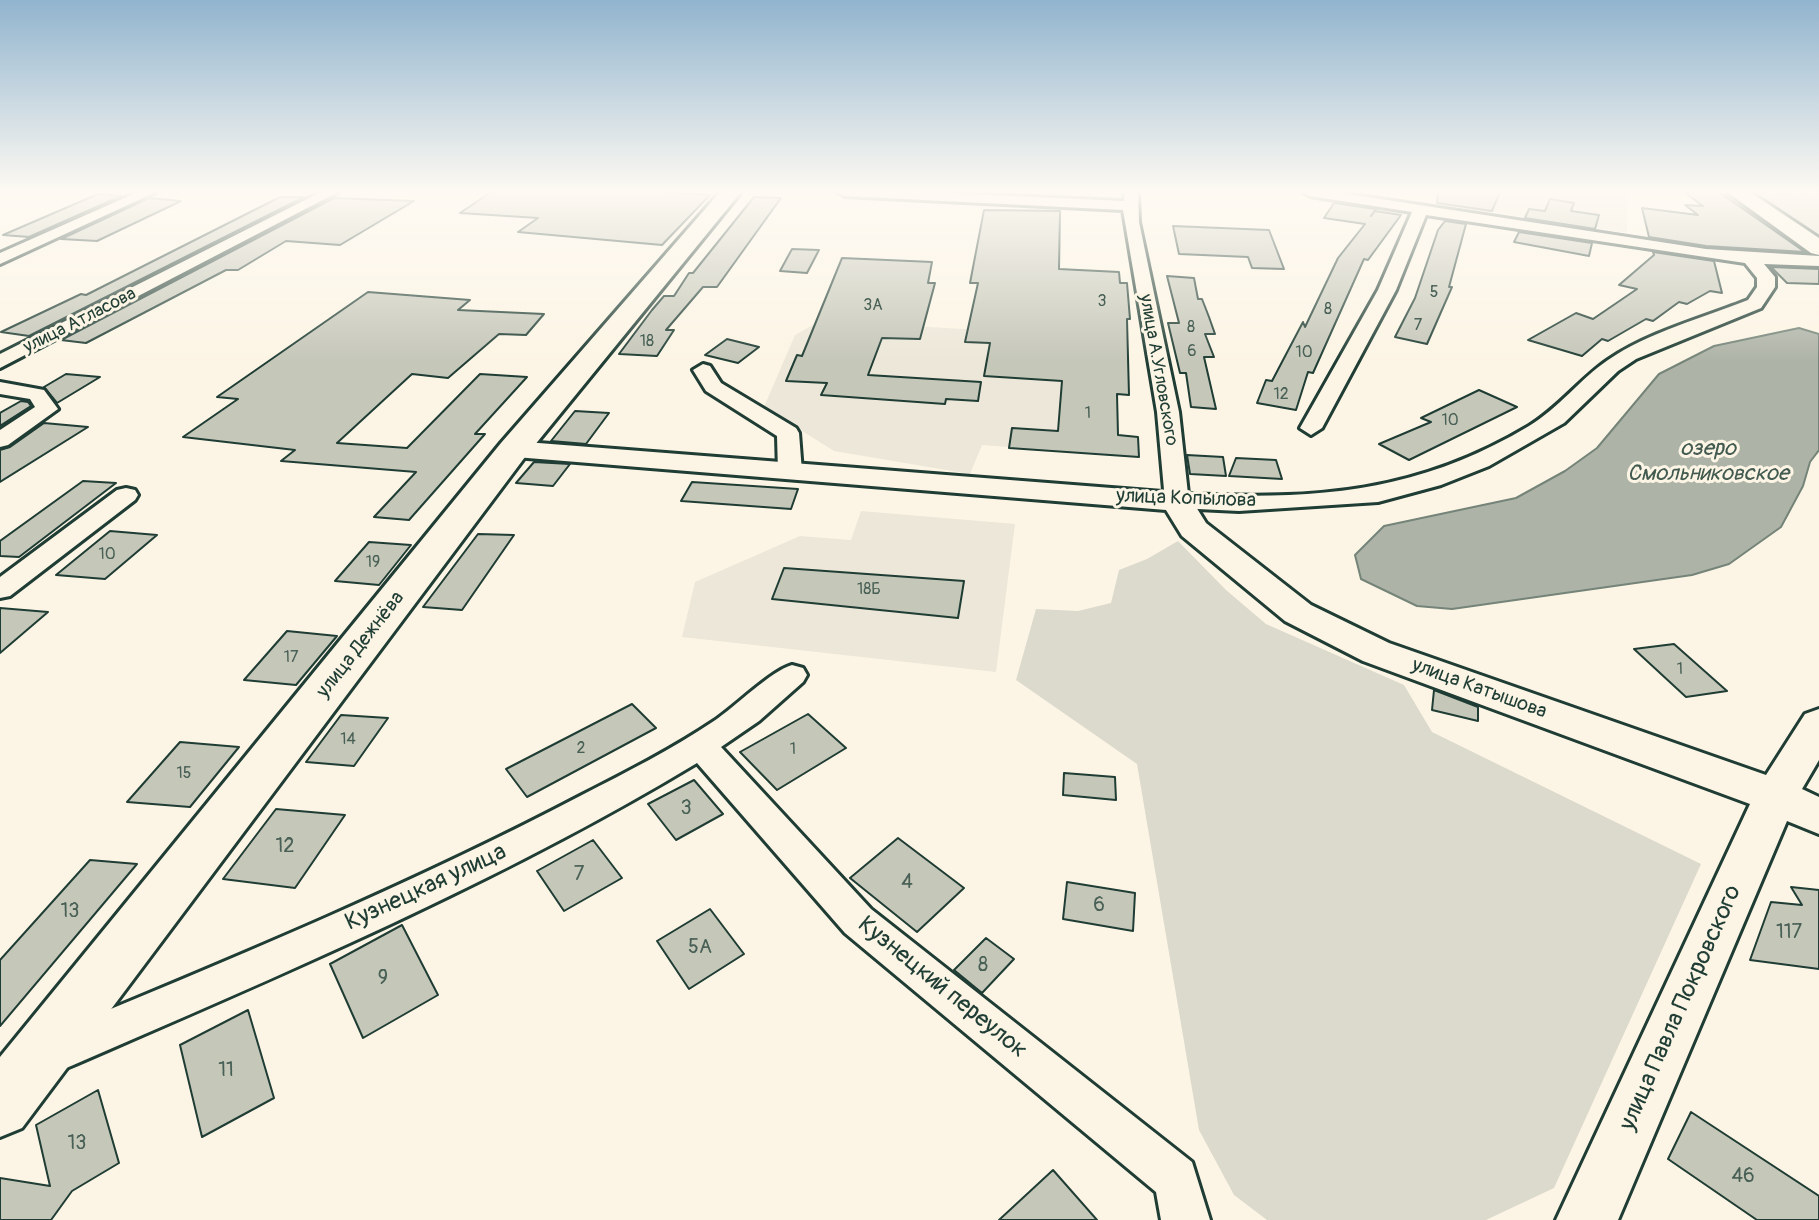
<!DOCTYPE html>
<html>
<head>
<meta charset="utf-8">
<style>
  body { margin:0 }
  canvas { display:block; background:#fcf5e5 }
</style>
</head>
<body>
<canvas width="1819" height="1220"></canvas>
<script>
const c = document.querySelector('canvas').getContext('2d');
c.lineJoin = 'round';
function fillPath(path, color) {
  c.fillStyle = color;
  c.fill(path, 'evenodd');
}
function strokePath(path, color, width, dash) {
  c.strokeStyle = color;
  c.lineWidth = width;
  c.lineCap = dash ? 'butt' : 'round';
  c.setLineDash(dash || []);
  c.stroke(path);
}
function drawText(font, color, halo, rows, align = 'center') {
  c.font = font + ' Pangolin,sans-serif';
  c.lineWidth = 6;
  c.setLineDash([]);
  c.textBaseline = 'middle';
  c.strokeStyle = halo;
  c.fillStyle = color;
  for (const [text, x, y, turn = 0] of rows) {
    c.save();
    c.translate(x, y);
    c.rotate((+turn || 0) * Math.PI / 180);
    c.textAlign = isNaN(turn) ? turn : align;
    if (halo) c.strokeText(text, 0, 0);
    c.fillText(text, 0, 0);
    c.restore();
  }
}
const built = new Path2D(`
  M1472 192H1628L1627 233 1466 208Z
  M820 321 1127 338 1129 395 1114 394 1118 435 1138 437 1139 457 982 445 970 474 834 451 764 407 795 335Z
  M861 511 1015 524 996 672 682 637 695 582 800 536 851 540Z`);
const green = new Path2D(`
  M1749 192 1819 194V239Z
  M1178 541 1226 590 1266 624 1404 685 1432 732 1701 864 1554 1188 1486 1220H1267L1234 1195 1199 1130 1137 764 1016 680 1036 609 1078 611 1111 603 1119 570 1147 559Z`);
const water = new Path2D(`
  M1799 328 1819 334V450L1810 462 1803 486 1781 527 1729 564 1692 575 1452 609 1417 606 1361 579 1355 555 1384 526 1516 498 1565 471 1597 448 1659 374 1714 346Z`);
const building = new Path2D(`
  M491 192H658L710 195 662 245 518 232 538 218 460 213Z
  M1438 192H1500L1492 211 1437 203Z
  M1684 192H1719L1805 252 1706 246 1649 237 1642 208 1698 215 1685 205 1703 206Z
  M98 194 121 196 29 237 3 235Z
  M280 197H304L29 336 1 332 81 294 86 295Z
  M754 197 781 198 717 287H703L666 330H674L657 356 619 354 652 310 664 296H674L689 273H693Z
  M149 198 181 201 97 241 61 239Z
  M334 198 414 201 340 245 286 241 238 270H226L86 343 61 340Z
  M1550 199 1574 203 1571 211 1599 215 1595 229 1525 218 1529 209 1545 211Z
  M1334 203 1376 209 1371 216 1375 211 1401 215 1368 260 1364 259 1313 373 1308 372 1296 410 1257 403 1266 380 1272 381 1303 322 1305 327 1338 258 1365 224 1324 218Z
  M984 210 1060 211 1059 269 1119 272 1120 283H1127L1130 319H1127L1129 395 1117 394 1118 435 1138 437 1139 457 1009 448 1012 428 1058 431 1062 381 984 376 990 343 965 342 978 283H970Z
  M1445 221 1466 224 1449 287H1452L1427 344 1395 337 1415 298 1438 230Z
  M1173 226 1269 230 1284 269 1252 268 1248 257 1179 254Z
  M1519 232 1592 243 1589 256 1514 242Z
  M792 249 819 250 807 273 780 271Z
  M1653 252 1714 261 1722 293 1710 291 1687 304 1679 302 1653 321 1646 319 1608 341 1602 339 1582 356 1528 340 1576 313 1593 319 1637 289 1619 285 1654 255Z
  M842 258 932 262 928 283H935L920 339 882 338 868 375 981 382 978 401 946 399 945 404 821 395 827 383 786 381 797 355 802 356Z
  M1771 267 1819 269V284L1787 283Z
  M1167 276 1194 278 1198 299H1202L1209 317 1215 334H1205L1214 357H1204L1216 409 1191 407 1186 373H1180L1168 323H1179Z
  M368 292 470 300 458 310 544 314 526 335 499 334 448 378 412 374 337 443 407 448 480 374 527 377 475 434H485L409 520 374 517 416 472 281 461 295 450 183 437 238 399 217 397Z
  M727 339 759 347 738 363 705 355Z
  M66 374 100 377 57 403 44 387Z
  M1479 390 1517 407 1409 460 1379 444 1431 422 1421 418Z
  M21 401 28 402 31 406 0 426V413Z
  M575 411 609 413 586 444 551 441Z
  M44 423 88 427 0 482V450L10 447Z
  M1187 455 1223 457 1226 476 1190 474Z
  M1236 458 1276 460 1282 479 1229 476Z
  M534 462 570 464 553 486 516 483Z
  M83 481 116 483 19 557 0 556V541Z
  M692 482 798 489 791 509 681 501Z
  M110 531 157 535 105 579 56 575Z
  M478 534 514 535 462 610 423 607Z
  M369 542 411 545 379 585 335 581Z
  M784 568 964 581 958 618 772 599Z
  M0 608 48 612 0 653Z
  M287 631 337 636 296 685 244 680Z
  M1674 644 1727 691 1686 697 1634 649Z
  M1434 690 1478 707V721L1432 710Z
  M632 704 656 728 527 797 506 769Z
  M808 714 846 748 777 790 740 752Z
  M341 715 388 718 354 766 306 762Z
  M180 742 239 747 190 807 127 802Z
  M1064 773 1115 777 1116 800 1063 795Z
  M694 780 723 814 676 840 648 804Z
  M276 809 345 815 295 888 223 879Z
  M898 838 964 888 917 932 850 878Z
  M593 840 622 878 564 911 537 871Z
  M90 860 137 864 0 1026V960Z
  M1067 882 1135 893 1133 931 1063 919Z
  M1791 887 1819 890V969L1750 960 1771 902 1802 905Z
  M710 909 744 954 689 989 657 941Z
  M402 925 438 995 363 1038 330 964Z
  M986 938 1014 959 982 993 954 970Z
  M248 1010 274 1098 202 1137 180 1045Z
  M98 1090 119 1163 72 1191 51 1220H0V1178L50 1186 36 1125Z
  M1691 1112 1819 1196V1220H1757L1668 1159Z
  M1053 1170 1097 1220H999Z`);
const minor = new Path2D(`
  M138 192H156L0 264V253Z
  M321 192H338L0 368V354Z
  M838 192H924L1124 201V192H1138L1139 222 1179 412 1188 494C1316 500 1417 493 1529 426 1559 408 1580 379 1608 360 1649 332 1703 318 1748 300L1757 287V278L1745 263 1426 215 1396 290 1322 428 1311 435 1300 428 1378 290 1412 212 1310 196 1303 192H1335L1706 249 1819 256V266L1764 264 1775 277V287L1761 308 1636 359 1618 371 1564 423 1489 466 1441 485 1378 502 1239 511 1177 508 1168 506 1165 501 1157 412 1123 210 845 196Z
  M703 364 710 366 721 383 796 428 799 433 802 472 798 477H782L778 472 777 436 706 391 693 370Z
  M0 382 44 390 58 409 8 445 0 447V430L35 407 30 399 0 394Z
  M126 488 135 490 138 495 135 500 10 596 0 598V577L117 490Z
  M792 665 803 668 807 675 803 682 759 721 721 747 871 909 1192 1162 1210 1220H1161L1156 1192 845 933 697 763C498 883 283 974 71 1066L56 1072 41 1066 35 1052 41 1038C224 962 407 887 582 795 627 772 672 749 714 721 735 707 771 671 792 665Z`);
const tertiary = new Path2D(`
  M513 441 1188 494 1206 523 1311 605 1389 643 1766 775 1805 714 1819 709V760L1802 789 1819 797V834L1787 821 1618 1220H1556L1750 804 1363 661 1285 621 1182 536 1166 510 503 456 498 450 503 444Z`);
const secondary = new Path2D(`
  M720 192H741L525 457 22 1128 0 1137V1057L501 443Z
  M1727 192H1750L1819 238V255L1811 253Z`);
const numberNames = [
  ["5",1434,293],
  ["3",1102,302],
  ["3А",873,306],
  ["8",1328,310],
  ["7",1418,326],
  ["8",1191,328],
  ["18",647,342],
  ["6",1192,352],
  ["10",1304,353],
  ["12",1281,395],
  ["1",1088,414],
  ["10",1450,421],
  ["10",107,555],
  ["19",373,563],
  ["18Б",869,590],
  ["17",291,658],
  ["1",1680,670],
  ["14",348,740],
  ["2",581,749],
  ["1",793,750],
  ["15",184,774]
];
const farStreetnames = [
  ["улица Атласова",80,321,-27],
  ["улица А.Угловского",1158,370,80]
];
const streetNames = [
  ["улица Копылова",1186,499,2],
  ["улица Дежнёва",361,645,-52],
  ["улица Катышова",1479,689,20]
];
const nearNumbernames = [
  ["3",686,809],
  ["12",285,847],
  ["7",579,875],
  ["4",907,883],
  ["6",1099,906],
  ["13",70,912],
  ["117",1789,933],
  ["5А",700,948],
  ["8",983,966],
  ["9",383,979],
  ["11",226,1071],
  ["13",77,1144],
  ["46",1743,1177]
];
const waterNames = [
  ["озеро",1708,449],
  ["Смольниковское",1708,474]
];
const nearStreetnames = [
  ["Кузнецкая улица",426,888,-25],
  ["Кузнецкий переулок",942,988,39],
  ["улица Павла Покровского",1681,1008,-66]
];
fillPath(built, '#ece7d8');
fillPath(green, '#dcdacc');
fillPath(water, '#aeb3a7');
strokePath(water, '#758479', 2);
fillPath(building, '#c5c7b9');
strokePath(building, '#1f3d34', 2);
strokePath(minor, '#1f3d34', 6);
strokePath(tertiary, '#1f3d34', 6);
strokePath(secondary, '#1f3d34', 6);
fillPath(minor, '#fcf5e5');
fillPath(tertiary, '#fcf5e5');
fillPath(secondary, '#fcf5e5');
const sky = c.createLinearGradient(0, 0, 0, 362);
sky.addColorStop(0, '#91b4ce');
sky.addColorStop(0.53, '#fefaf3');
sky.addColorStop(1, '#fefaf300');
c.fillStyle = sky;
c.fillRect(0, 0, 1819, 362);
drawText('16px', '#486055', null, numberNames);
drawText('18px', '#1f3d34', '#fcf5e5', farStreetnames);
drawText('20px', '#1f3d34', '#fcf5e5', streetNames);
drawText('20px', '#486055', null, nearNumbernames);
drawText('italic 22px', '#435a51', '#fcf5e5', waterNames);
drawText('24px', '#1f3d34', '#fcf5e5', nearStreetnames);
</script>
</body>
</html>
